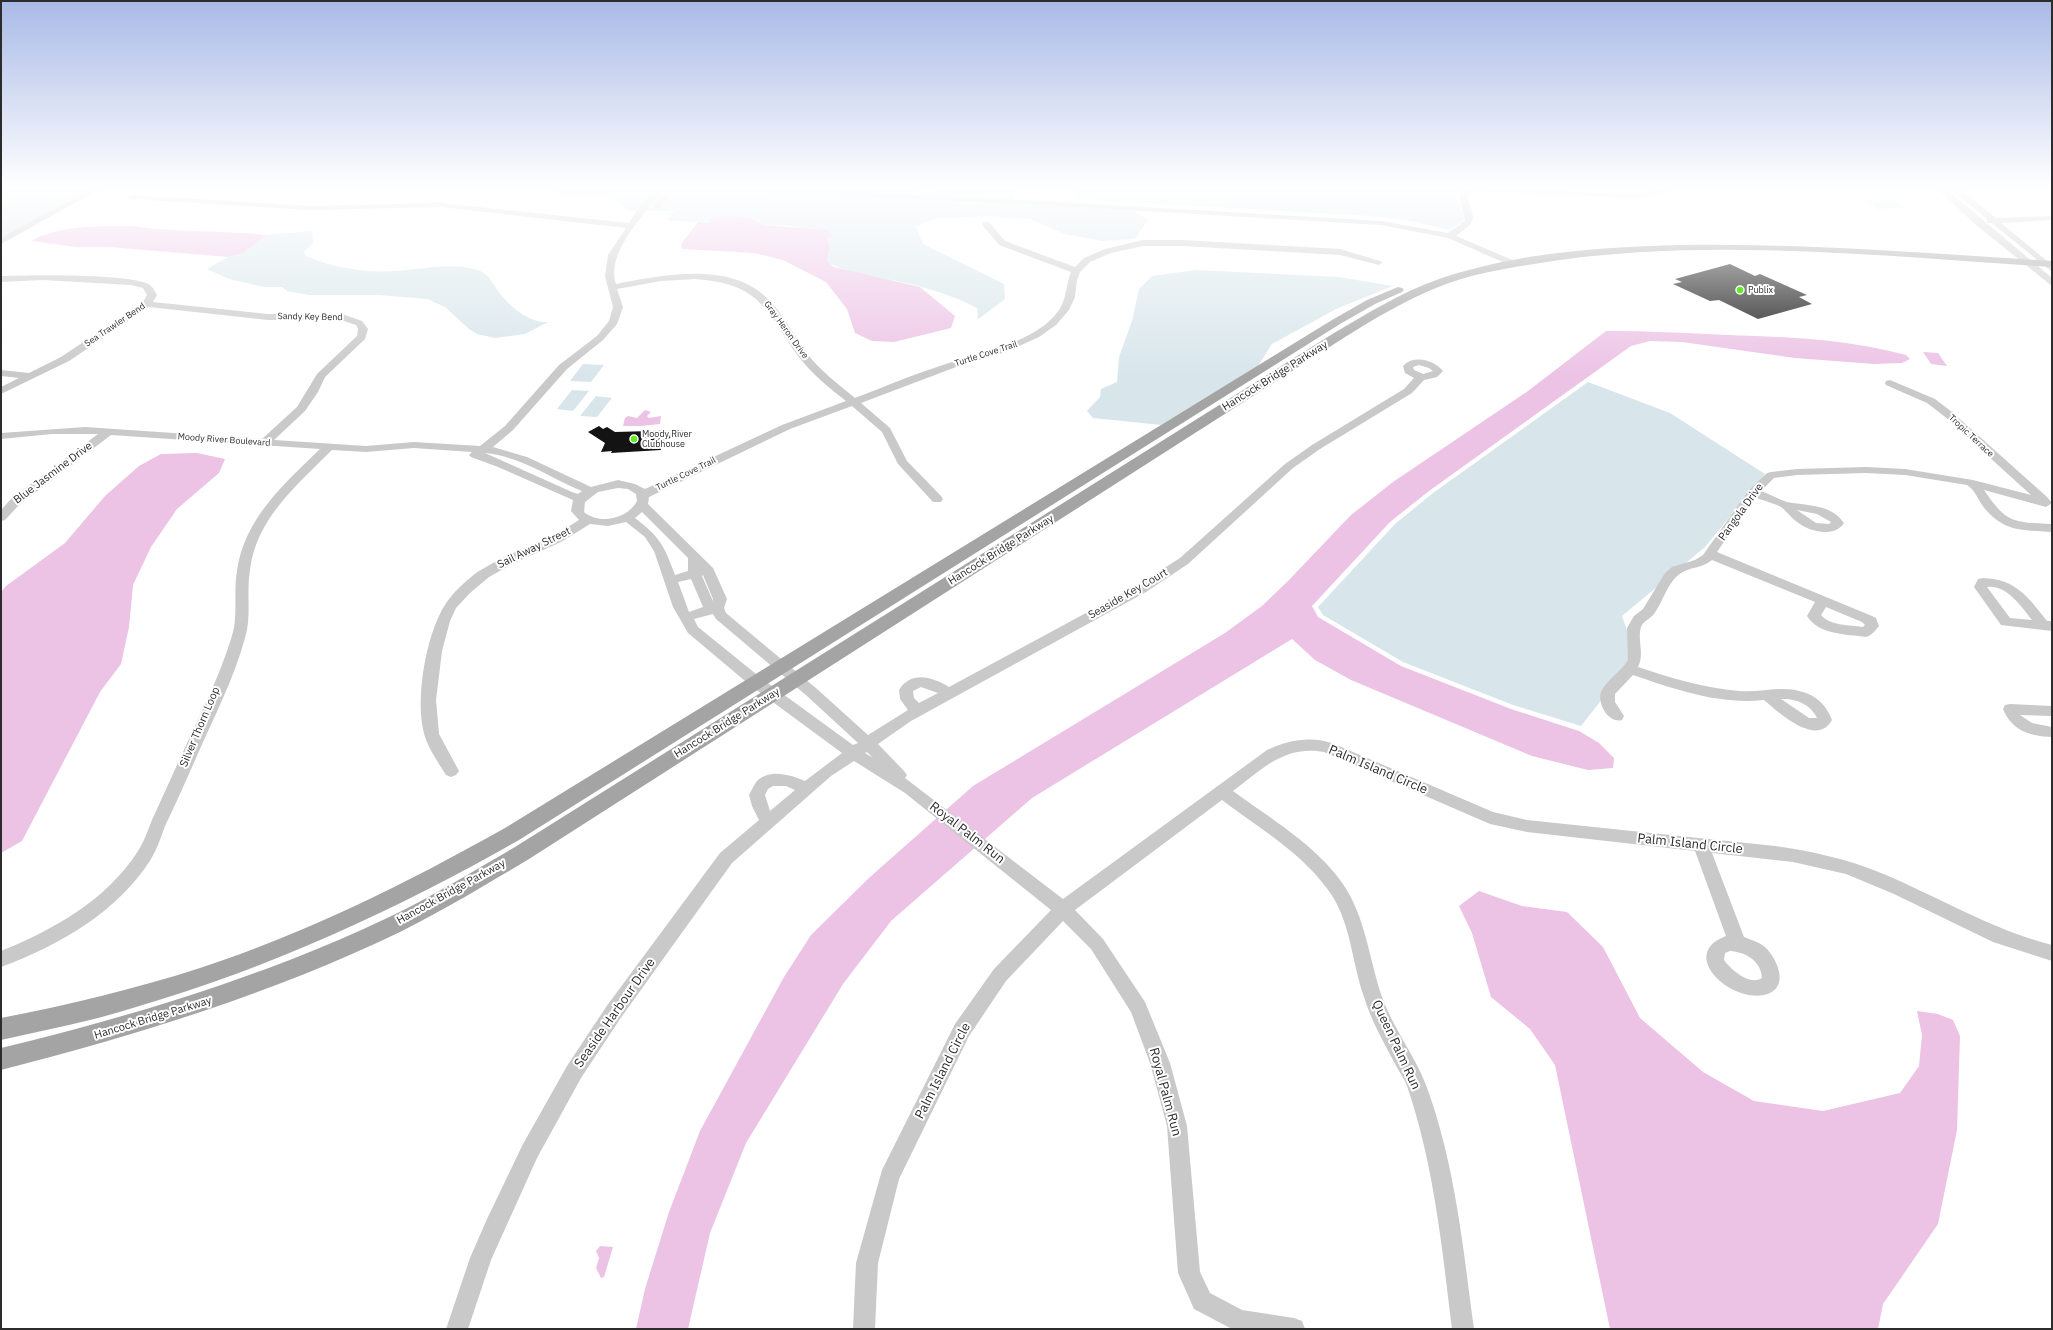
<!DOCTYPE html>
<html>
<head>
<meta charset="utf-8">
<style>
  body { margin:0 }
  #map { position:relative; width:2053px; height:1330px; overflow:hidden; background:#fff; font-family:"IBM Plex Sans",sans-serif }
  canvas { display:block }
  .frame { position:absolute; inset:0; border:2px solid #2c2c2c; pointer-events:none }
</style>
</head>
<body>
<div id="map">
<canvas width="2053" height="1330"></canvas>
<div class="frame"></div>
</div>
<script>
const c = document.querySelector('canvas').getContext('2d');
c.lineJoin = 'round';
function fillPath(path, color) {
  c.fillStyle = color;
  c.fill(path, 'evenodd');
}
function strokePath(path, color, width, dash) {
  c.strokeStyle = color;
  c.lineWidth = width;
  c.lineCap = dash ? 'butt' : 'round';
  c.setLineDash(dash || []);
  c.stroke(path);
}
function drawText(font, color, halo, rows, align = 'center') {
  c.font = font + ' "IBM Plex Sans",sans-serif';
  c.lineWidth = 4;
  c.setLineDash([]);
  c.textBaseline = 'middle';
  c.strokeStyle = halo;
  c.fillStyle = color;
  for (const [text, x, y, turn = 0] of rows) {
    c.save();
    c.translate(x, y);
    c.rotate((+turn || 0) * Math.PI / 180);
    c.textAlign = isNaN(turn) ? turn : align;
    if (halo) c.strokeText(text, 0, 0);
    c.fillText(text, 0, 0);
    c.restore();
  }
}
const green = new Path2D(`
  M1 189H91L1 238Z
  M551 189H700L1025 204 1132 210 1148 220 1135 239 1102 241 1065 234 1030 219 989 216 938 218 916 226 923 244 1004 284 1005 299 977 320 978 316 977 308C953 295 927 288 901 282 881 277 842 273 827 261L830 248 827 239 832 235 791 226 764 225 756 220 708 223 667 220 674 211H629L612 197 561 195Z
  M773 189H912L917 192 929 193 942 189H1016L1013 200Z
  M1075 189H1459L1461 190 1456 196 1464 218 1463 222 1449 230 1411 221 1371 216 1074 199Z
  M1893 200 1905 208 1877 209 1865 201Z
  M312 231 313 243 304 252 306 256C334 268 365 273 395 271 422 269 451 262 478 270 490 274 494 287 502 296 513 309 530 323 548 322L525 334 495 338 477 334 469 329 445 307 427 299 379 295H309L287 291 282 287H264L229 279 207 269 228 257 243 253 267 235Z
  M1196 270 1339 277 1393 286 1336 309 1272 344 1258 366 1161 425 1093 418 1087 411 1100 397 1101 389 1117 382 1119 357 1132 321 1139 289 1152 276Z
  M583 364 604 365 591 382 570 381Z
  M1588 382 1670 413 1765 474 1705 547 1622 616 1636 656 1581 726 1513 705 1403 662 1323 615 1318 607 1395 524 1433 493Z
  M572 390 589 391 573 411 557 409Z
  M596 396 612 398 597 417 580 416Z`);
const water = new Path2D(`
  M714 216C731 216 749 215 764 225L825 230 833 235 827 239 830 248 827 261 834 267 920 287 955 316 951 328 894 342 872 341 855 333 847 309 826 282 783 260 754 253 682 249 681 244 698 222 708 223Z
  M132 226C177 233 222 230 267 235L243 253 228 257 109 247H77L31 241C61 224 98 227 132 226Z
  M1606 331C1647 331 1687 333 1728 335 1787 337 1848 339 1906 355L1910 359 1902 363 1874 364 1795 358 1682 342 1650 341 1631 346 1429 491 1390 522 1312 606 1318 617 1401 666 1511 709 1579 731 1599 743 1614 758 1613 768 1588 770 1532 756 1351 680 1315 660 1292 639 1032 798 891 921 843 984 746 1143 710 1233 688 1329H636L645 1289 669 1212 700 1131 784 977 811 935 870 877 973 786 1225 633 1262 606 1288 581 1351 515 1393 482 1528 391Z
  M1923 352 1938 353 1947 366 1931 364Z
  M645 410 651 412 647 416 649 418 661 416 660 424 641 426H623L625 418 628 416 637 418Z
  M197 453 225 459 219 473 177 509 151 547 133 585 129 627 121 664 100 692 22 841 1 853V592L6 586 65 543 105 496 139 466 161 454Z
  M1479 891 1522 906 1567 912 1603 947 1640 1018 1703 1072 1754 1101 1823 1111 1900 1093 1919 1066 1922 1035 1917 1011 1938 1014 1953 1020 1960 1036 1957 1130 1938 1224 1883 1304 1878 1329H1610L1555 1065 1530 1029 1491 997 1472 933 1459 906Z
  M600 1246 613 1247 604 1277 601 1278 596 1268 599 1258 596 1251Z`);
const building = new Path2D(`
  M1730 264 1755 276 1760 274 1807 295 1799 297 1812 304 1758 319 1719 300 1710 301 1673 284 1682 282 1675 279Z
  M599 426 603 429 607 427 615 432 686 430 660 443 661 450 611 453 612 451 601 452 605 443 588 432Z`);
const minor = new Path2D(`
  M90 189H100L1 244V238Z
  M656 189H664C646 213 606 251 616 284 662 275 730 261 767 298 783 313 793 334 806 352 819 370 838 384 855 398 886 386 917 373 949 363 984 351 1037 342 1059 310 1067 298 1066 284 1071 272L999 245 983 226V222H989L1005 241 1075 267 1084 258 1105 249 1143 240H1183L1340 249 1383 262 1379 265 1340 255 1183 246H1143L1111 253 1090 262 1080 272 1077 280 1075 297 1069 310 1056 325 1039 337 1006 352 956 367 861 403 890 428 907 461 941 496 943 499 941 502H933L898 464 882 432 852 406 790 429 649 497 648 504 713 568 727 599 724 608 726 613 817 689 868 735 908 710 900 699 899 690C911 670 933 677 949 687L1136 586 1180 558 1285 464 1312 445 1404 389 1414 378 1405 373 1403 366C1413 354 1435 360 1443 371L1437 377 1424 380 1412 393 1320 449 1293 468 1188 564 1146 592 911 721 878 744 904 771 907 775 905 778 1063 899 1267 750C1289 740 1309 736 1332 743L1493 812 1527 820 1775 846C1811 851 1847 859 1881 873 1939 897 1990 929 2052 945V961L1993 942 1894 894 1846 874 1793 862 1712 853 1744 937C1751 940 1760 942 1766 948 1776 958 1789 984 1770 993 1736 1008 1675 955 1726 936L1695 851 1527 832 1490 824 1324 752C1284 745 1263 769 1233 791 1271 819 1316 845 1343 884 1366 918 1369 959 1382 997 1393 1028 1414 1054 1426 1085 1455 1163 1463 1247 1474 1329H1452C1442 1247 1434 1165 1407 1086 1404 1078 1398 1070 1394 1062 1383 1041 1371 1020 1364 997 1352 963 1351 924 1331 894 1304 854 1259 828 1222 800L1075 910 1103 939 1145 1002 1170 1063 1187 1126 1200 1272 1210 1293 1242 1310 1294 1318 1302 1321 1305 1329H1232L1194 1309 1178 1273 1167 1126 1150 1063 1131 1012 1091 949 1063 921 1006 981 969 1036 899 1179 878 1263 875 1329H853L856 1263 882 1170 955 1024 994 969 1051 910 905 793 854 761 831 776 732 863 620 1019 581 1078 537 1158 491 1260 468 1329H446L470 1258 487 1219 523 1144 567 1066 606 1007 720 853 759 820 752 806 749 795C751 791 754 785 757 781 769 768 792 775 805 781L842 753 751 686 688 633 673 607 654 551 645 537 626 522 608 526 590 524 561 542 514 563 489 577 470 593 456 608 450 621 442 651 436 700 439 734 459 771 456 775 451 777 446 775C437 760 426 746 423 729 416 695 426 638 443 608 452 593 465 581 479 571 511 551 548 541 579 520L571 511 573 500 498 467 471 457 469 455 472 452 414 448 366 452 332 450C297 485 256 519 250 570 246 593 252 616 245 638 234 679 213 719 196 758 186 781 176 803 165 826 161 837 157 849 151 859 118 912 58 946 1 967V951C53 930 107 900 138 851 144 842 148 830 152 820 162 798 172 776 182 754 199 717 219 678 231 639 239 617 233 593 237 571 244 519 284 484 320 449L111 435 19 505 5 520 1 521V510L11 499 98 434H52L1 439V433L85 427 262 439 297 407 317 374 357 336 358 329 356 325 341 320H268L149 307 69 361 1 394V387L19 378 1 376V370L29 373 61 357 143 302 147 295 143 288 131 285 43 280 1 282V276C26 275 133 273 150 285 153 287 155 292 157 295L153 302 268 314H342L362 321 368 329 365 339 325 377 318 392 305 411 274 440 366 446 414 442 480 446 505 426 559 365 597 336 609 321 613 307 605 276 608 255 626 228 441 207 310 210 131 199 127 197 131 195 310 206 441 203 629 223 640 206ZM695 279C762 284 764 309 799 357 812 374 829 388 846 401L782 425 645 489 635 484 618 480 591 487 527 457 493 447 513 430 567 369 603 340 617 324 623 307 617 289 661 281ZM1419 365 1429 368 1433 371 1423 374 1414 370 1413 367ZM485 453C520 456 550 478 582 491L578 494 572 492ZM618 488 628 489 636 494 637 501C628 519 599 525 584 512L585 502 598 492ZM642 512 688 558V571L675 575C664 545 660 537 635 518ZM703 575 713 599V601L702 576ZM691 579 703 607 689 612 678 582ZM713 614 716 619 807 696 858 743 853 745 761 678 698 627 694 619ZM921 687 938 693 919 703 914 698 913 691ZM867 752 873 758 865 753ZM773 786H786L795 790 770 811 765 795 768 789ZM1730 951C1746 952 1761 961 1762 978 1750 986 1731 970 1724 960L1725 953Z
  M668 189H676L660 208H654V204Z
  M729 189H783L1026 200 1381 221 1448 233 1465 221 1459 196 1464 190 1469 189C1523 189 1577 192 1632 194 1645 194 1657 188 1671 189L1651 196 1634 198 1477 191 1467 196C1475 222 1478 219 1456 236L1517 262 1518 264 1514 267 1448 238 1381 225 1026 204 733 191Z
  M1937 189H1946L2052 278V286L1976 225Z
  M1951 189H1960L1996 218 2052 216V220L2001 223 2052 265V272L1992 223H1987V219Z
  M1890 380 1935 399 1952 412 2047 497 2052 503 2046 507 1984 490C2007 524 2013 522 2052 524V532C2022 530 2002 532 1982 505 1978 499 1974 489 1967 485L1905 475 1866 473 1797 475 1774 478 1761 491C1769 494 1778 499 1787 502 1808 506 1831 504 1844 523 1834 538 1810 532 1797 522 1791 518 1787 511 1781 507 1774 503 1763 501 1755 497L1717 552 1872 616 1876 618 1879 626C1875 631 1872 635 1866 637 1846 634 1819 635 1807 616L1815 602 1712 560C1703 568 1691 567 1681 573 1668 581 1663 602 1654 614 1650 619 1643 621 1641 627 1637 640 1645 654 1638 667 1671 678 1704 688 1739 691 1762 693 1783 684 1806 693 1819 698 1827 707 1832 720 1817 748 1778 712 1764 700 1719 705 1674 689 1633 675L1615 694V702L1624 716 1622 720C1609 724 1597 704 1601 692 1605 681 1622 671 1628 660L1627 628 1634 616 1643 609 1665 573 1672 567 1695 560 1703 555 1749 490 1767 473 1771 472 1797 469 1866 467 1905 469 1973 480 2031 495 1944 416 1927 403 1886 385 1885 383 1886 381ZM1797 510 1817 514 1831 522 1829 524 1816 523ZM1826 607 1862 622 1865 625 1863 627C1850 625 1830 626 1821 615ZM1781 699C1795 698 1811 704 1817 718H1809Z
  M1983 578C2016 579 2028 597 2047 621H2052V631L2001 625 1974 587 1978 579ZM1987 587C2006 584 2021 606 2032 620L2010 618Z
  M2010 704 2052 706V716L2020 715 2032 723 2052 727V737C2030 736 2012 731 2003 709L2005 705Z`);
const major = new Path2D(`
  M1680 245C1804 243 1928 253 2052 261V267C1890 257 1721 238 1560 260 1521 266 1482 271 1446 284 1409 298 1375 318 1342 339L529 859C487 884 444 910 400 932 273 993 138 1035 1 1070V1048C133 1016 262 977 385 919 430 898 472 872 515 847L1334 333C1368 313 1402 292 1439 279 1515 253 1600 247 1680 245Z
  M1398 287 1402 288 1404 290 1402 292 1375 304 1340 324 519 840C396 910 272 967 136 1007 92 1021 46 1030 1 1040V1018C68 1005 135 989 200 968 307 933 407 883 505 828L1332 320 1367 300Z`);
const markers = [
  [1740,290,4,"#5cee23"],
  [634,439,4,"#5cee23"]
];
const farPoinames = [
  ["Publix",1748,290],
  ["Moody River",642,434],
  ["Clubhouse",642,444]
];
const farStreetnames = [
  ["Sandy Key Bend",310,317,1],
  ["Sea Trawler Bend",115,325,-34],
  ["Gray Heron Drive",786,330,54],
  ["Turtle Cove Trail",986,354,-18],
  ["Tropic Terrace",1971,436,43],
  ["Moody River Boulevard",224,440,4],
  ["Turtle Cove Trail",686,474,-26]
];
const streetNames = [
  ["Hancock Bridge Parkway",1275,376,-32],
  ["Blue Jasmine Drive",53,473,-37],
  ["Pangola Drive",1741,512,-54],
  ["Sail Away Street",534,548,-26],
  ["Hancock Bridge Parkway",1001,550,-32],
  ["Seaside Key Court",1128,594,-30],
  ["Hancock Bridge Parkway",727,723,-32],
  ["Silver Thorn Loop",200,727,-67],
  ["Hancock Bridge Parkway",451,892,-29],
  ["Hancock Bridge Parkway",153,1018,-17]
];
const nearStreetnames = [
  ["Palm Island Circle",1378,770,23],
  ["Royal Palm Run",967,833,38],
  ["Palm Island Circle",1690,844,6],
  ["Seaside Harbour Drive",615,1013,-55],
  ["Queen Palm Run",1396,1045,65],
  ["Palm Island Circle",943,1071,-63],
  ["Royal Palm Run",1165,1092,75]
];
fillPath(green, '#d8e6eb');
fillPath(water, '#ecc3e5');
fillPath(building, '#131313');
fillPath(minor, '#c9c9c9');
fillPath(major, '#a4a4a4');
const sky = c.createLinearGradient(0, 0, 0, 375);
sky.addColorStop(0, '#a9bae7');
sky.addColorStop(0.5, '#fff');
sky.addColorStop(1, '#ffffff00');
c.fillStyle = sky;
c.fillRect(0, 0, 2053, 375);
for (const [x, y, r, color] of markers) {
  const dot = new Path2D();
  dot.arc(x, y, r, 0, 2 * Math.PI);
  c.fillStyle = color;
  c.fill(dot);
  strokePath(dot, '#fff', 1.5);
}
drawText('9px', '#2c2c2c', '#fff', farPoinames, 'left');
drawText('9px', '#2c2c2c', '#fff', farStreetnames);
drawText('11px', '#2c2c2c', '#fff', streetNames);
drawText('13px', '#2c2c2c', '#fff', nearStreetnames);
</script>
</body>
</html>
